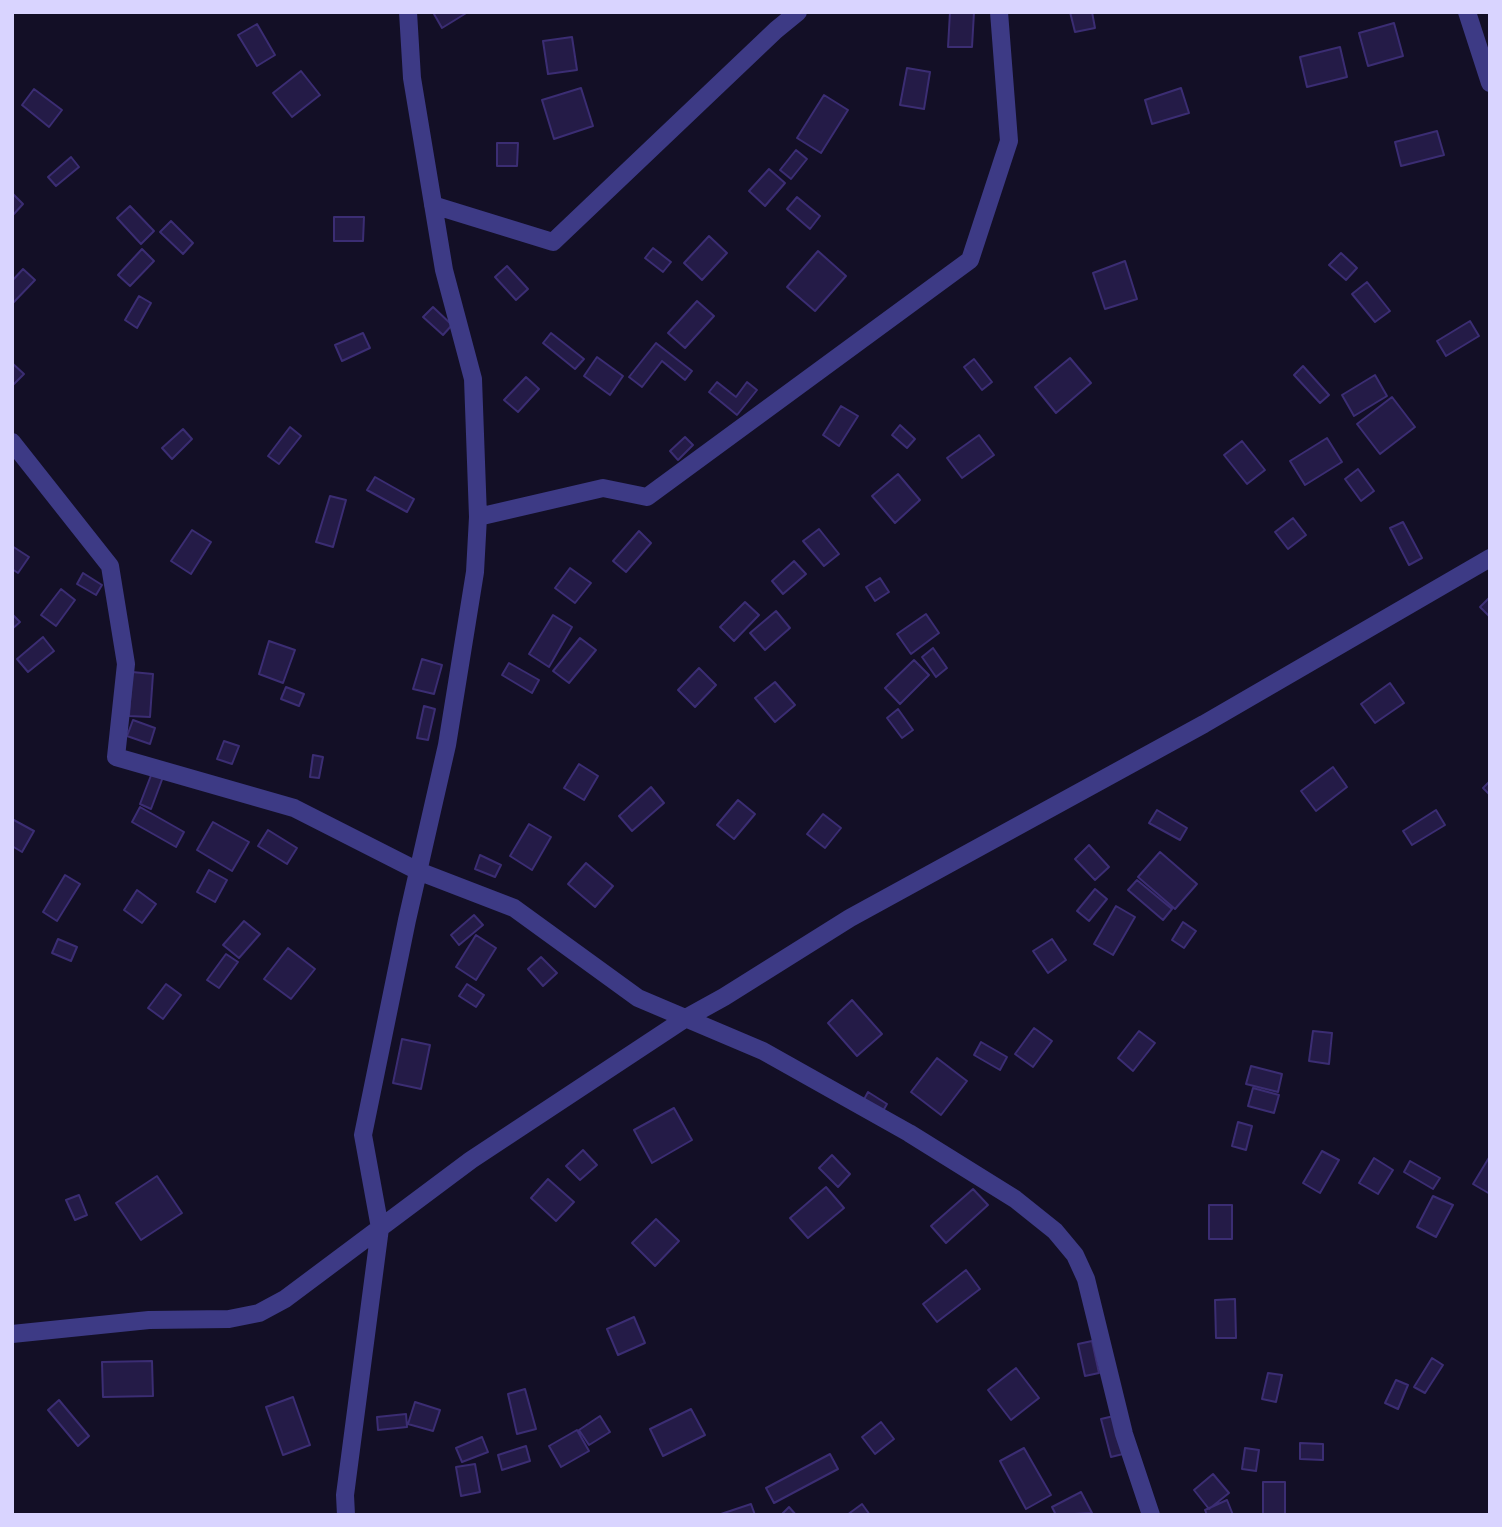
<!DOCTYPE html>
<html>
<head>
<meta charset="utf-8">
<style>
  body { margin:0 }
  #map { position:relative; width:1502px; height:1527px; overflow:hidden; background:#130f26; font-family:"Asap Condensed",sans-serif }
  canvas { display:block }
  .frame { position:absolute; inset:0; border:14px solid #d9d4ff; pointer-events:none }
</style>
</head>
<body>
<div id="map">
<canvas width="1502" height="1527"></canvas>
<div class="frame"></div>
</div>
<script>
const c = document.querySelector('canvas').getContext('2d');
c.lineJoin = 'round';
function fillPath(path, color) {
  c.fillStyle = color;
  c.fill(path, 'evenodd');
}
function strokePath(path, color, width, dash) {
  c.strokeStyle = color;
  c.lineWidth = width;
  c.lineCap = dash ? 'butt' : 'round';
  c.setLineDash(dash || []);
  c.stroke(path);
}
const building = new Path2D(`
  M436 12H468L442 28 434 14Z
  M950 12H974L972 47H948Z
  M1070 12H1092L1095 28 1075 32Z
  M1394 23 1403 56 1368 66 1359 33Z
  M257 24 275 55 257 66 238 35Z
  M572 37 577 70 548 74 543 41Z
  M1340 47 1347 77 1307 87 1300 57Z
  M907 68 930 72 924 109 900 105Z
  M301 71 320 95 292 117 273 93Z
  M581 88 593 126 554 139 542 100Z
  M1181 88 1189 113 1152 124 1145 100Z
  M34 89 62 110 49 127 22 105Z
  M824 95 848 110 821 153 797 138Z
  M1437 131 1444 155 1401 166 1395 142Z
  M497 143H518L517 166H497Z
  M796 150 807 159 791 179 780 170Z
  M71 157 79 167 56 186 48 177Z
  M769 169 785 183 765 206 749 191Z
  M12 193 23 204 13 215 12 214Z
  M797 197 820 216 810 229 787 209Z
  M130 206 154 231 141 244 117 218Z
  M334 217H364L363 241H334Z
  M171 221 193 243 183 254 160 232Z
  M709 236 727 253 702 280 684 263Z
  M653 248 671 262 663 272 645 258Z
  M142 249 154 261 130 286 118 275Z
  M818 251 846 276 815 311 787 287Z
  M1341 253 1357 268 1346 280 1329 265Z
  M1125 261 1137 299 1105 309 1093 273Z
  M507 266 528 289 516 300 495 277Z
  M23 269 35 280 12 304V281Z
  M1367 282 1390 311 1375 322 1352 294Z
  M139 296 151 303 137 328 125 320Z
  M697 301 714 316 685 348 668 333Z
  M433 307 452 325 443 335 423 317Z
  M1470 321 1479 336 1446 356 1437 341Z
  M363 333 370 348 342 361 335 345Z
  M551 333 584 359 575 369 543 343Z
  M656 343 692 371 685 380 662 361 642 387 629 377Z
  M597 357 623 376 610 395 584 376Z
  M1070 358 1091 383 1056 413 1035 387Z
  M974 359 992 382 982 390 964 367Z
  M12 363 24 374 12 386Z
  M1303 366 1329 395 1320 403 1294 375Z
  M1375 375 1387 396 1354 416 1342 395Z
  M526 377 539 389 518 412 504 400Z
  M717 382 736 397 747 382 757 390 737 415 709 392Z
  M1392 397 1415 427 1380 454 1357 424Z
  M841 406 858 416 839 446 823 435Z
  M900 425 915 439 907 448 892 435Z
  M290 427 301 436 279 464 268 456Z
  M183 429 192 439 172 459 162 448Z
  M979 435 994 455 962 478 947 458Z
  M685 437 693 445 678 460 670 451Z
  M1327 438 1342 462 1305 485 1290 461Z
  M1242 441 1265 470 1247 484 1224 455Z
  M1358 469 1374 491 1361 501 1345 479Z
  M898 474 920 500 895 523 872 496Z
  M375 477 414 499 407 512 367 490Z
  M330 496 346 500 333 547 316 542Z
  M1293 518 1306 535 1288 549 1275 532Z
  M1403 522 1422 558 1409 565 1390 528Z
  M819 529 839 554 824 566 803 541Z
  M192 530 211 542 191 574 171 561Z
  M639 531 651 543 626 572 613 561Z
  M12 546 29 557 18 573 12 569Z
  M794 561 806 574 783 594 772 581Z
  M570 568 591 583 575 603 555 588Z
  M83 573 102 585 96 595 77 584Z
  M880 578 889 592 875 601 866 587Z
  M61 589 75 600 56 626 41 615Z
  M1490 597V617L1480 607Z
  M745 602 759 615 734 641 720 627Z
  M776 611 790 628 765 650 750 633Z
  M12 614 20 622 12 629Z
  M926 614 939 633 911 654 897 634Z
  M553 615 572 627 549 667 529 654Z
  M43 637 54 651 28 672 17 659Z
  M580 638 596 650 569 683 553 671Z
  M269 641 295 650 283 683 259 674Z
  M933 648 947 668 936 677 922 657Z
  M422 659 442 665 434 694 413 689Z
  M914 660 929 675 900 704 885 688Z
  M509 663 539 680 532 693 502 675Z
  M699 668 716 685 695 707 678 690Z
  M132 672 153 674 150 717 129 716Z
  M775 682 795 705 775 722 755 698Z
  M1390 683 1404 703 1375 723 1361 704Z
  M286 687 304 694 299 706 281 699Z
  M424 706 435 709 428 740 417 738Z
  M898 709 913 730 902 738 887 718Z
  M133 720 155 728 150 744 127 736Z
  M224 741 239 746 232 764 217 759Z
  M313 755 323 757 319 778 310 777Z
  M579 764 598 776 584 800 564 788Z
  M155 765 166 769 151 809 140 804Z
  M1333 767 1347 787 1316 811 1301 791Z
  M1490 781V795L1483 788Z
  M651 787 664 803 632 831 619 816Z
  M738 800 755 814 734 839 717 825Z
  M140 807 184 832 176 847 132 822Z
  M1157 810 1187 828 1180 840 1149 823Z
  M1436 810 1445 825 1412 845 1403 831Z
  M823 814 841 828 825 848 807 834Z
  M12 819 34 831 22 852 12 846Z
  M213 822 249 842 232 871 197 850Z
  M529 824 551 837 532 870 510 856Z
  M268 830 297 848 287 864 258 846Z
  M1089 845 1109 867 1095 880 1075 859Z
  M1160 852 1197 884 1175 909 1138 877Z
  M480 855 501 865 495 877 475 869Z
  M586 863 613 886 595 907 568 884Z
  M209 870 227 880 215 902 197 892Z
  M65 875 80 884 57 921 43 912Z
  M1137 880 1172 909 1163 920 1128 890Z
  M1095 889 1107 899 1089 921 1077 911Z
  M137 890 156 904 142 923 124 910Z
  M1116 906 1135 917 1113 955 1094 944Z
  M474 915 483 925 459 945 451 935Z
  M244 921 260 934 239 958 223 945Z
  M1183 922 1196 931 1184 948 1172 940Z
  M476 935 496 948 476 980 456 967Z
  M58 939 77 947 71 961 52 953Z
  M1052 939 1066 960 1048 973 1033 951Z
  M288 948 315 969 291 999 264 979Z
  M226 954 238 962 219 988 207 980Z
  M541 957 557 973 543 986 528 969Z
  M166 984 181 995 163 1019 148 1008Z
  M467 984 484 995 476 1007 459 996Z
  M852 1000 882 1034 857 1056 828 1023Z
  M1034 1028 1052 1041 1033 1067 1015 1054Z
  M1139 1031 1155 1043 1133 1071 1118 1058Z
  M1313 1031 1332 1033 1329 1064 1309 1061Z
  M402 1039 430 1045 421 1089 393 1083Z
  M981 1042 1007 1057 1000 1070 974 1055Z
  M937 1058 967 1081 941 1115 911 1092Z
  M1251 1066 1282 1074 1278 1092 1246 1084Z
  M1253 1088 1279 1095 1274 1113 1248 1106Z
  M868 1092 887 1104 880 1116 861 1105Z
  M674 1108 692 1140 652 1163 634 1130Z
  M1238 1122 1252 1126 1246 1150 1232 1146Z
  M583 1150 597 1165 580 1180 566 1166Z
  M1322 1151 1339 1160 1320 1193 1303 1183Z
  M832 1155 850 1174 838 1187 819 1168Z
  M1490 1156V1194L1473 1184Z
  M1374 1158 1393 1170 1378 1194 1359 1183Z
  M1410 1161 1440 1178 1433 1189 1404 1172Z
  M157 1176 182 1213 141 1240 116 1203Z
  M548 1179 574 1202 556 1221 531 1198Z
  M826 1187 844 1208 808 1238 790 1218Z
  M973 1189 988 1205 946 1243 931 1226Z
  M79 1195 87 1215 75 1220 66 1200Z
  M1433 1196 1453 1205 1436 1237 1417 1227Z
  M1209 1205H1232V1239H1209Z
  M656 1219 679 1241 655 1266 632 1243Z
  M966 1270 980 1289 937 1322 923 1304Z
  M1235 1299 1236 1338H1216L1215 1300Z
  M634 1317 645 1343 618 1355 607 1329Z
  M1092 1341 1099 1373 1085 1376 1078 1344Z
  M1432 1358 1443 1365 1425 1393 1414 1387Z
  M152 1361 153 1396 103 1397 102 1362Z
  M1016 1368 1039 1398 1011 1420 988 1390Z
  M1268 1373 1282 1375 1276 1402 1262 1399Z
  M1396 1380 1408 1385 1398 1409 1385 1403Z
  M525 1389 536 1429 517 1434 508 1394Z
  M293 1397 310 1445 283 1455 266 1407Z
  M59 1400 89 1436 78 1446 48 1410Z
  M415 1402 440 1410 433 1431 408 1424Z
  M691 1409 705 1435 663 1456 650 1429Z
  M406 1414 407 1427 378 1430 377 1417Z
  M1118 1415 1127 1453 1111 1457 1101 1419Z
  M600 1416 610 1432 589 1445 579 1430Z
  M881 1422 894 1439 875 1454 862 1437Z
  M577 1430 589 1451 561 1467 549 1446Z
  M482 1437 488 1452 462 1462 456 1448Z
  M1300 1443 1323 1444V1460L1300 1459Z
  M526 1446 530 1461 502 1470 498 1455Z
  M1024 1448 1051 1495 1026 1509 1000 1461Z
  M1245 1448 1259 1450 1256 1471 1242 1469Z
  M830 1454 838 1469 774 1503 766 1488Z
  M475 1464 480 1492 461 1496 456 1467Z
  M1213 1474 1229 1493 1209 1509 1194 1490Z
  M1263 1482H1285V1515H1263Z
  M1081 1492 1092 1513 1056 1515 1052 1507Z
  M1227 1500 1233 1515H1207L1205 1510Z
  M751 1504 755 1515H718Z
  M862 1504 870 1515H847Z
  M789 1507 796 1515H781Z`);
const minor = new Path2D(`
  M408 12 412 78 444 270 473 379 478 517
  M1467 12 1490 83
  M433 205 553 242 776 30 798 12
  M12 442 110 566 126 664 116 757 294 808 418 871 514 908 638 998 763 1051 909 1133 1015 1199 1055 1231 1075 1255 1086 1279 1124 1434 1151 1515
  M12 1334 149 1320 229 1319 259 1313 285 1299 471 1160 686 1018 724 997 850 918 1204 724 1490 558
  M346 1515 345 1495 380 1228 363 1135 407 920 447 745 475 572 478 517 603 488 647 497 970 260 1009 141 999 12`);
fillPath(building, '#241b47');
strokePath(building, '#3b2d73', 2);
strokePath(minor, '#3d3a85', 18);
</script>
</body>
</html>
